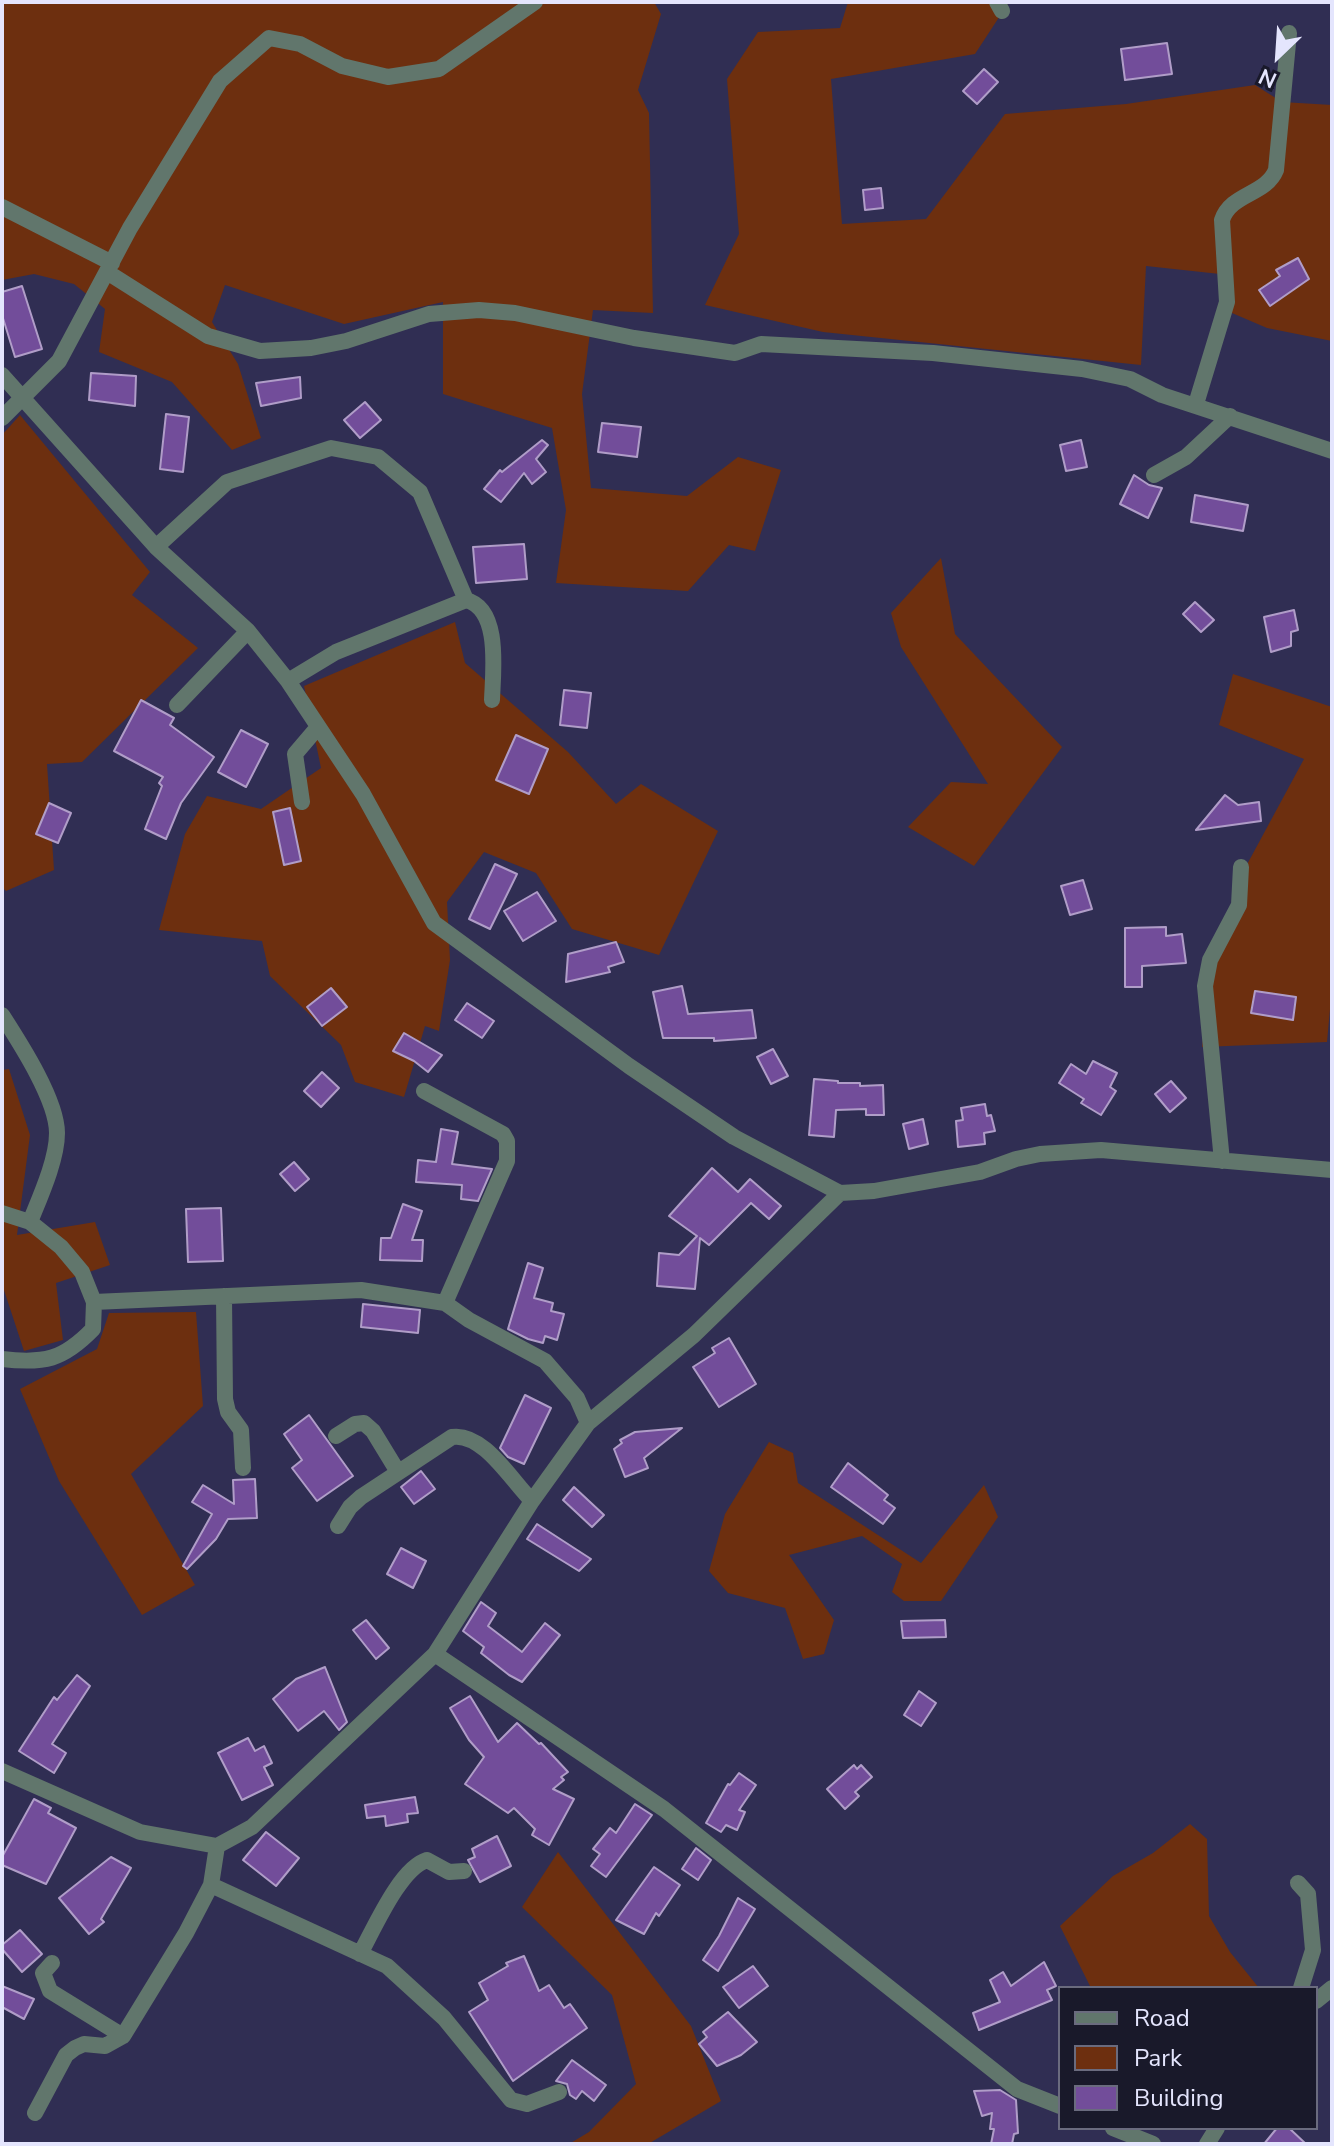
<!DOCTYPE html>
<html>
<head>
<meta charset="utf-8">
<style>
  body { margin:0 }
  #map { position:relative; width:1334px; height:2146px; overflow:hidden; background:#302e53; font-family:"Nunito Sans",sans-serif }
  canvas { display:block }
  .frame { position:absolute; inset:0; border:4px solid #e4e5fd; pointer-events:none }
  .legend { position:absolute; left:1058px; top:1986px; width:260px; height:144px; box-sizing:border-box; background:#19192a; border:2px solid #6a6b7e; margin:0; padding:10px 14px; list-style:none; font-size:24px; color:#e4e5fd }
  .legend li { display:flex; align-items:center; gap:16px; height:40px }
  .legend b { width:40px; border:2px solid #6a6b7e }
  .north { position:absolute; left:1238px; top:16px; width:80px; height:80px; -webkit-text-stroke:6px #19192a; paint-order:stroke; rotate:205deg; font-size:22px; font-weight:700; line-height:32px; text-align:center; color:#e4e5fd }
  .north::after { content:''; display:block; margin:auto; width:28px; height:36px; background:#e4e5fd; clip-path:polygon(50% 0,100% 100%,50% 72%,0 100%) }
</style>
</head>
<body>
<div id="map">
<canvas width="1334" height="2146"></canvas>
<div class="frame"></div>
<ul class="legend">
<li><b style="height:10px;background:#61766c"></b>Road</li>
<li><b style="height:22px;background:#6d2f0f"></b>Park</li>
<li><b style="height:22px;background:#724d9a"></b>Building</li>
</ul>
<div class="north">N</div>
</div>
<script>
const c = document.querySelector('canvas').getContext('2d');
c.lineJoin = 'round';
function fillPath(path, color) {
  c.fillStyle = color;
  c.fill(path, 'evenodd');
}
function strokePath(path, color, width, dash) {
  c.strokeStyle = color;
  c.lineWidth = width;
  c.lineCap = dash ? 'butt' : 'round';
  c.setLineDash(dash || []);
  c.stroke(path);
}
const green = new Path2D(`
  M2 2H654L661 14 638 90 649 113 653 313 593 310 582 394 591 488 687 496 738 457 781 470 755 551 729 545 688 591 556 583 566 510 552 428 443 394V302L344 324 225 285 212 322 238 364 261 438 232 450 172 382 99 352 105 309 74 284 34 274 2 280Z
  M848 2H1009L975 54 831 79 842 224 926 219 1005 114 1126 104 1255 85 1282 102 1332 105V341L1267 328 1225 310 1220 274 1146 266 1141 365 823 332 705 305 739 234 727 79 758 32 840 28Z
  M20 415 150 572 132 595 198 648 82 762 47 764 54 870 6 891 2 887V435Z
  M941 558 955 634 1062 747 974 866 908 827 951 782 988 784 901 647 891 613Z
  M455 622 465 663 568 752 616 804 641 784 718 831 659 955 572 929 536 873 484 852 447 902 450 960 439 1031 425 1026 404 1097 355 1082 341 1045 270 976 262 941 159 930 185 834 207 796 261 809 321 768 304 686Z
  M1233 674 1332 707V987L1327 1042 1202 1047 1213 958 1244 870 1304 759 1219 725Z
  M9 1069 30 1135 17 1235 95 1222 110 1265 56 1283 63 1340 24 1351 2 1284V1070Z
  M196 1312 203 1406 131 1474 195 1585 142 1615 59 1481 20 1389 97 1349 109 1313Z
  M769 1442 793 1453 798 1483 921 1563 984 1485 998 1517 941 1601H904L892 1592 902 1564 862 1536 789 1555 834 1620 824 1654 803 1659 785 1608 728 1593 709 1571 725 1514Z
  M1190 1824 1207 1839 1209 1916 1230 1952 1259 1988H1091L1060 1926 1113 1876 1153 1853Z
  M558 1852 691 2026 721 2101 648 2144H569L589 2132 636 2084 612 1995 522 1907Z`);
const building = new Path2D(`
  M1167 43 1172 74 1125 80 1121 49Z
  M984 69 998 82 977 104 963 91Z
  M881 188 883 208 865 210 863 190Z
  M1298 258 1309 279 1270 306 1259 290 1280 276 1276 270Z
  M22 286 42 349 15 357 2 315V292Z
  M91 373 136 376 135 406 89 400Z
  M300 377 301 398 261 406 256 383Z
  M365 402 381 420 360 438 344 420Z
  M166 414 189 417 183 472 160 469Z
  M602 423 641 427 637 457 598 452Z
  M542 440 548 445 536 459 546 472 532 484 524 473 501 502 484 489 500 470 502 472Z
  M1081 440 1087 467 1066 471 1060 445Z
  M1134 475 1149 485 1162 488 1148 518 1120 504Z
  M1195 495 1248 505 1243 531 1191 522Z
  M524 544 527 579 476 583 473 547Z
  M1195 602 1214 620 1201 632 1183 614Z
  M1294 610 1298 630 1291 632V646L1271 652 1264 617Z
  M564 690 591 693 587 728 560 725Z
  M141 700 174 718 170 725 214 757 181 803 166 839 145 829 162 786 159 783 163 777 114 751Z
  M241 730 268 744 246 787 218 772Z
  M516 735 548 749 529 794 496 780Z
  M1225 795 1238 805 1259 802 1261 821 1196 830Z
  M49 803 71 813 58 843 36 834Z
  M290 808 301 861 284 865 273 812Z
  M495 864 517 874 490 929 469 919Z
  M1083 880 1092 909 1070 915 1061 886Z
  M537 892 556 921 523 941 504 911Z
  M1166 927V936L1182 934 1186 963 1142 966V987H1125V928Z
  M616 942 624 962 608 967 610 972 566 982 568 954Z
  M682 986 688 1014 752 1010 756 1038 714 1041V1038H663L653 992Z
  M331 988 347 1007 322 1026 307 1007Z
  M1255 991 1296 997 1293 1020 1251 1013Z
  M467 1003 494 1021 482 1038 455 1020Z
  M404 1033 442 1055 428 1072 414 1061 393 1051Z
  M773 1049 788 1076 771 1084 757 1057Z
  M1093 1061 1117 1073 1110 1087 1116 1091 1101 1115 1081 1103 1084 1099 1059 1083 1071 1064 1086 1074Z
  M322 1072 339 1088 321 1107 304 1091Z
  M814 1079 838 1081V1083H860V1086L883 1085 884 1115H866V1109L836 1110 834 1137 809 1135Z
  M1171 1081 1186 1098 1170 1112 1155 1094Z
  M985 1104 987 1116 991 1115 995 1131 984 1133 985 1144 958 1147 956 1121 963 1120 961 1108Z
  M923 1119 928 1144 909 1149 903 1124Z
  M441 1129 458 1132 452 1164 492 1169 478 1201 461 1199 462 1185 416 1182 418 1160 436 1162Z
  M294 1162 309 1179 295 1191 280 1174Z
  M712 1168 738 1192 750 1179 781 1206 769 1219 751 1203 709 1245 700 1238 695 1289 657 1286 659 1253 679 1255 697 1236 669 1216Z
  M403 1204 422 1211 412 1240H423L422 1261 380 1260 381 1238H391Z
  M221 1208 223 1261 188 1262 186 1209Z
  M528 1263 543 1268 534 1298 553 1303 551 1311 564 1314 557 1340 545 1336 543 1343 528 1339 508 1329Z
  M363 1304 420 1310 418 1333 361 1327Z
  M729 1338 756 1384 719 1407 693 1367 715 1353 712 1348Z
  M525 1395 551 1408 524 1464 508 1457 500 1448Z
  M309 1415 353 1476 317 1501 292 1468 302 1460 284 1434Z
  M682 1428 644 1458 648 1468 625 1477 614 1449 622 1443 620 1440 635 1432Z
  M848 1463 888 1495 884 1500 895 1508 883 1524 831 1487Z
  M421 1471 435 1489 414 1504 401 1487Z
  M255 1479 257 1518 228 1519 216 1539 187 1569 183 1566 212 1514 192 1502 203 1485 234 1504 233 1480Z
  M574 1487 604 1515 592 1527 563 1500Z
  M537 1524 591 1559 579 1571 527 1539Z
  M401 1548 426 1561 413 1588 387 1574Z
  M481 1602 496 1613 488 1626 522 1652 545 1623 560 1635 522 1682 509 1675 481 1653 484 1647 463 1631Z
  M366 1620 389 1648 376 1659 353 1630Z
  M945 1620 946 1637 903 1638 901 1621Z
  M325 1667 347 1722 339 1730 324 1711 298 1731 273 1699 296 1679Z
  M77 1675 90 1686 52 1744 66 1753 54 1773 19 1751 54 1697 57 1700Z
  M919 1691 936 1703 921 1726 904 1715Z
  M470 1696 498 1742 517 1723 539 1744 541 1743 568 1772 561 1777 564 1780 553 1789 574 1799 549 1845 532 1835 535 1829 514 1808 508 1813 465 1784 484 1757 469 1740 450 1708Z
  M248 1738 255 1751 264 1746 272 1763 264 1767 273 1785 242 1800 218 1753Z
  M854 1765 857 1769 861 1765 872 1777 855 1792 859 1796 845 1809 827 1789Z
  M739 1773 756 1785 739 1810 745 1812 737 1830 726 1825 721 1832 706 1823 728 1784 730 1785Z
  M415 1797 418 1813 407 1814 408 1822 386 1826 385 1816 367 1818 365 1805Z
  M34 1799 51 1808 48 1813 76 1828 46 1884 2 1865V1857Z
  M635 1804 652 1815 606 1877 591 1866 600 1854 593 1849 610 1828 616 1833Z
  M266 1832 299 1858 276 1886 243 1860Z
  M497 1836 511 1866 480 1882 468 1860 475 1857 472 1849Z
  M696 1848 711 1860 698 1880 682 1869Z
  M111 1857 131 1868 101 1919 104 1922 89 1934 59 1898Z
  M654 1867 680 1885 659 1916 656 1913 644 1934 616 1920Z
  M738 1898 755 1909 718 1971 703 1960 719 1936Z
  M20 1930 42 1954 22 1972 2 1949V1945Z
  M524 1956 539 1991 549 1985 564 2008 570 2004 587 2028 513 2081 469 2012 488 2000 479 1983 508 1966 506 1963Z
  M1044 1962 1056 1986 1047 1990 1052 2000 979 2030 973 2013 1000 2002 990 1980 1003 1972 1011 1986Z
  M753 1966 768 1986 739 2008 723 1987Z
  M2 1986 34 1999 24 2019 2 2007Z
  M728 2012 757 2042 741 2055 717 2066 699 2044 707 2037 703 2032Z
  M572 2060 606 2085 594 2101 582 2091 576 2099 570 2095 567 2084 556 2081Z
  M1000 2090 1016 2100 1018 2133 1014 2134 1012 2144H991L994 2129H990L992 2113 982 2116 974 2091Z
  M1277 2128H1289L1306 2144H1264Z`);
const minor = new Path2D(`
  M997 2 1002 11
  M2 207 112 263
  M107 272 208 336 260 351 311 348 346 341 429 314 479 310 515 313 634 338 735 353 761 344 933 353 1082 369 1130 379 1162 395 1332 451
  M2 375 156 547 248 631 288 681 363 794 434 923 629 1066 734 1137 840 1193 874 1191 980 1172 1016 1159 1040 1154 1101 1150 1332 1170
  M1196 404 1227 302 1222 220C1231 193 1266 195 1276 170L1289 33
  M2 418 59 361 130 228 220 81 269 38 300 44 342 66 388 77 439 69 535 2
  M1154 475 1186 457 1230 416
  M156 547 227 482 331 448 378 457 420 492 466 600
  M288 681 336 652 466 600C501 609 493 671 492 700
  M177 705 248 631
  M302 802 295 754 318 727
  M2 1015C20 1043 57 1100 57 1133 57 1160 40 1197 30 1222
  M424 1091 503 1134 507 1141V1161L445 1303
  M1222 1161 1205 986 1210 960 1239 905 1241 867
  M2 1213 30 1222 61 1247 82 1272 94 1302 93 1329C63 1360 44 1364 2 1359
  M224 1296 225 1399 228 1412 241 1430 243 1468
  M94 1302 361 1290 445 1303 469 1320 545 1361 577 1398 588 1423
  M336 1436 355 1424 364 1423 373 1431 398 1472
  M338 1526 350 1507 361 1497 452 1437C483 1432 511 1480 532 1501
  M435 1654 532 1501 588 1423 694 1335 840 1193
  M2 1771 140 1832 217 1846 252 1827 435 1654 664 1809 1017 2089 1060 2106
  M1298 1883 1308 1894 1313 1950 1301 1988
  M211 1885 387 1966 444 2018 511 2100 527 2104 559 2092
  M360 1954C374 1929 400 1868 427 1860L449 1872 464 1871
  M52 1963 43 1973 50 1991 123 2036
  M1316 2001 1332 1988
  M35 2113 66 2055 75 2048 84 2044 105 2046 123 2036 186 1933 211 1885 217 1846
  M1113 2128 1153 2144
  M1207 2144 1217 2128`);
fillPath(green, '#6d2f0f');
fillPath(building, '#724d9a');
strokePath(building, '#b09dc8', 2);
strokePath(minor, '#61766c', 16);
</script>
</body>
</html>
